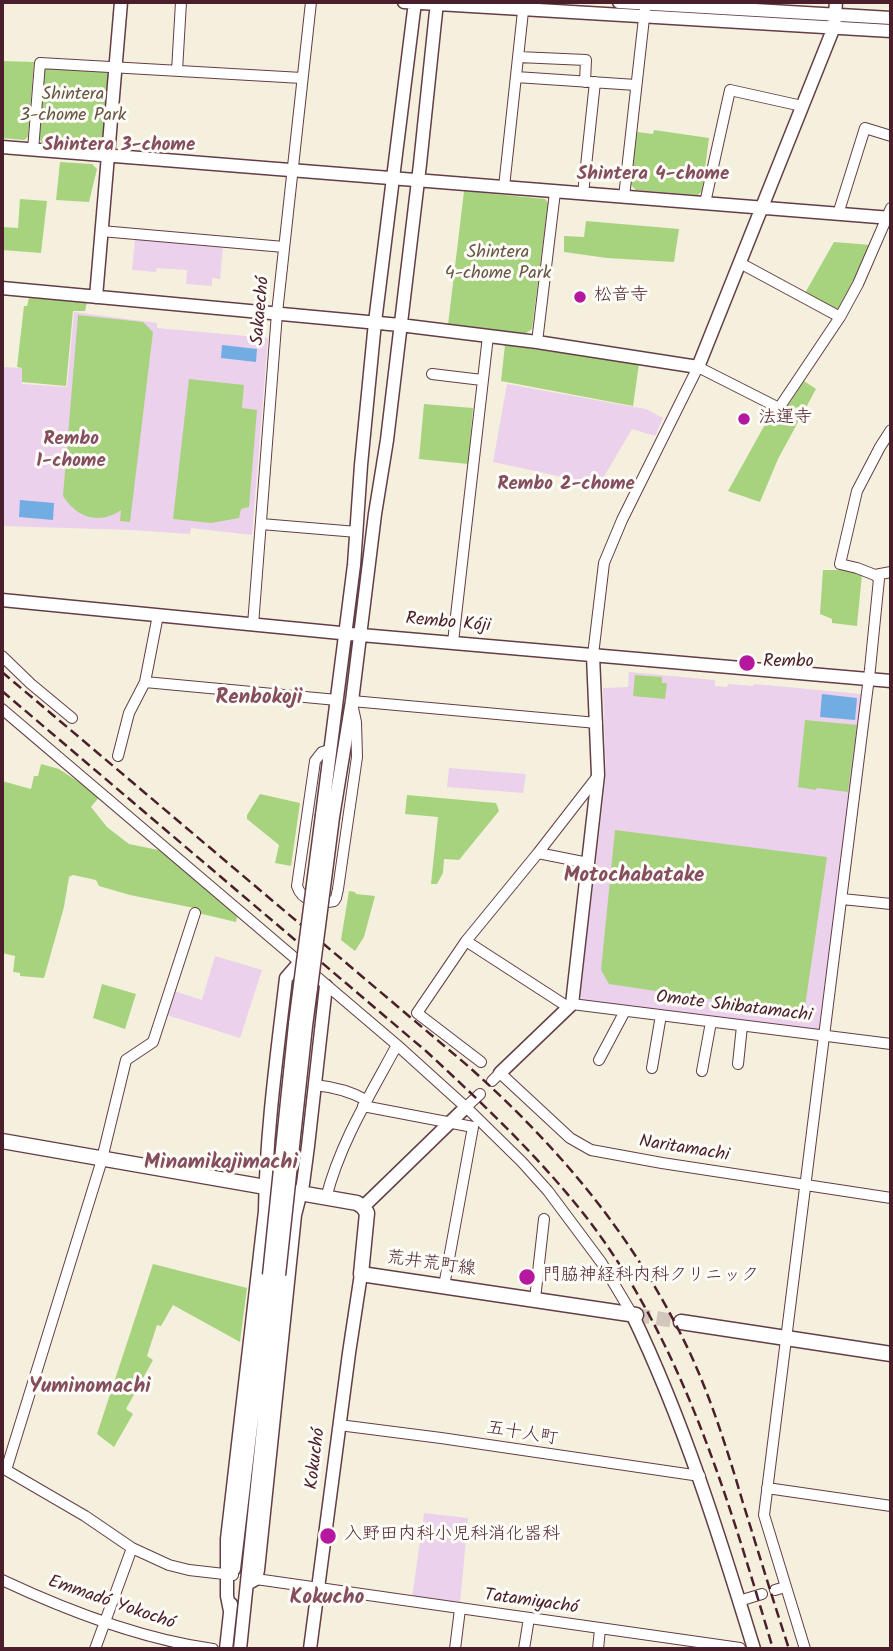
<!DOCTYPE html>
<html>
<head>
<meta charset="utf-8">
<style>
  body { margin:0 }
  #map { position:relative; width:893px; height:1651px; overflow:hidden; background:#f5f0de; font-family:Kalam,sans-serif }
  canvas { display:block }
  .frame { position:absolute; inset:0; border:4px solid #4a1f2b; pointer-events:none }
</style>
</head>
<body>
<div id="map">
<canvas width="893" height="1651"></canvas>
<div class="frame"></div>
</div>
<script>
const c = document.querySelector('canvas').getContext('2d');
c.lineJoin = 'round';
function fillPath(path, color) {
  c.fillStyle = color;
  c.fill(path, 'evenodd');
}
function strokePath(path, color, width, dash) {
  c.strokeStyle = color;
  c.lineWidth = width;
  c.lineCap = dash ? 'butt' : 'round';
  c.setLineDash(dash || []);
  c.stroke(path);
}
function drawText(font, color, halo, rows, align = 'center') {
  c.font = font + ' Kalam,"Klee One",sans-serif';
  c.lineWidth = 6;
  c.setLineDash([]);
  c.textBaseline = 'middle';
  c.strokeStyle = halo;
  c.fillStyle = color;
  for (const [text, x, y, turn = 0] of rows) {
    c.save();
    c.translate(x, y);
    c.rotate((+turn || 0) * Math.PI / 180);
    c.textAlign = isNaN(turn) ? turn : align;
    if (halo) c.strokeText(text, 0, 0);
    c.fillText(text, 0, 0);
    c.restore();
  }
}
const built = new Path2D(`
  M135 239 223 246 220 279 212 278V286L186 284 187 270 157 268 156 272 132 270Z
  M74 312 157 323V328L268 338 252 535 191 528 190 534 131 530 2 526V367L22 368V384L67 387Z
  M507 384 646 409 663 418 655 436 632 429 599 485 493 462Z
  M629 672 715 680V686L727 687 728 684 753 686 754 684 862 694 820 1031 584 1002 580 996 606 775 603 688 628 687Z
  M449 768 526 774 523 793 447 787Z
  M215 956 262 970 240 1038 167 1015 174 991 202 1000Z
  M424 1513 468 1518 460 1604 412 1598Z`);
const green = new Path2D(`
  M2 61 34 62 28 137 24 140 2 138Z
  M48 67 103 69 108 74 102 141 95 146 42 142 38 138 43 71Z
  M654 130 709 138 702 191 698 195 636 190 631 185 637 132 653 134Z
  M60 162 92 164 97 169 89 202 56 200Z
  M464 191 545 199 548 203 532 329 525 334 448 325Z
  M20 199 47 201 41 253 2 250V227L18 228Z
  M586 221 679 229 674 262 607 258 564 252V236L584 237Z
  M834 242 871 245 838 311 805 293Z
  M29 298 87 302 85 311H73L66 386 22 382V368L17 367 24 306H27Z
  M78 315 143 322 153 332 130 522 120 521 121 510C99 525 77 518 63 496Z
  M505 345 639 364 633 406 501 381Z
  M189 379 244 385 242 408 257 410 249 507 241 509 239 518 211 523 173 519Z
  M804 381 816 389 778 459 760 502 728 491 773 410 782 415Z
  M424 404 473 408 468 464 419 459Z
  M823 570H848L862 574 857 626 832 623V619L820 614Z
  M635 675 662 677V683H667L665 699 633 696Z
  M805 720 857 725 848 792 817 788 816 790 798 787Z
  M41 764 59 769 100 796 91 807 107 827 129 844 163 851 218 897 237 917 236 922 198 913 199 909 130 895 99 886 96 880 73 875 69 877 64 907 44 978 20 976V973L13 972 15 956 2 953 3 891H2V781L31 789 34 776H38Z
  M260 794 300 803 291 866 275 863 279 845 247 819V815Z
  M407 795 496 803 499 811 459 860 444 859 443 873 437 884H431L438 817 405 814Z
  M615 830 827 857 804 1013 609 984 601 970Z
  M349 891 355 892 356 894 375 896 364 937 355 951 341 940Z
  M102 984 136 994 125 1029 93 1018Z
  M153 1264 247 1288 240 1342 173 1305 161 1326 157 1325 147 1356 153 1360 126 1409 133 1414 114 1447 97 1434Z`);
const water = new Path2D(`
  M222 345 257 349 256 362 221 358Z
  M20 500 54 503 53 520 19 517Z
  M822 694 857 698 855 720 820 717Z`);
const secondaryTunnel = new Path2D(`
  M636 1315 681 1322`);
const minor = new Path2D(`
  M518 57 586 60 585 82
  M177 71 181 2
  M516 77 636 85
  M33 150 40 63 302 78
  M504 187 524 2
  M583 194 595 82
  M624 197 645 9
  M705 203 730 90 802 106
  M838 214 865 128 891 136
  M101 231 284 247
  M740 263 840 317
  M537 342 555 192
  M432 374 482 380
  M891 430 880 447 857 491 840 564 857 568 875 575 891 572
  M261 524 357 532
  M253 625 277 313 311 2
  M453 642 488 336
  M593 655 604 563 622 520 698 367 779 408 840 317 858 284 891 208
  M2 656 31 684 72 718
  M145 682 337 700
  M352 701 597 723
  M2 709 397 1045 470 1111 522 1162 548 1191 601 1262 632 1314
  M330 750 322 752 315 761 297 886C302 902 319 904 334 901L336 898 338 889 357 757 356 722 353 708
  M118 756 129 713 145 682 158 615
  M538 853 588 863
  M842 899 891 904
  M195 913 153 1042 126 1060 101 1163 6 1470 85 1516 132 1548 169 1565 189 1570 233 1575
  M466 941 568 1007
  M572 1004 891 1044
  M599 1060 625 1011
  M481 1062 417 1013 466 941 538 853 597 777
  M738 1064 742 1026
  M652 1068 661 1015
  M702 1071 711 1022
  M492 1081 500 1073 570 1138 591 1150 662 1163 891 1198
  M315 1085C334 1087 350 1091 366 1100
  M363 1106 473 1127 444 1286
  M466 1107 480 1094
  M326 1198C340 1143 370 1095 397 1045
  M535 1299 544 1219
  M339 1425 441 1438 700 1476
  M767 1488 891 1506
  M256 1579 740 1648
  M2 1580C68 1611 140 1639 213 1649
  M775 1590 785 1587
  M739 1601 762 1594
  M95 1649 132 1548
  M455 1649 460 1609
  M524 1649 529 1618
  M598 1649 600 1629
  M805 1649 764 1515 870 669 879 579 875 575`);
const tertiary = new Path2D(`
  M404 2 891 31
  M619 2 891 18
  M2 147 891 218
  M2 288 400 325 537 342 698 367 834 27 836 2
  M96 297 121 2
  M2 600 361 635 891 681
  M322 815 354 565 361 465 375 322 415 2
  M333 817 352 701 375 514 387 440 420 164 437 2
  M295 1024 300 985
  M306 1026 311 988
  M500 1073 572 1004 598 775 593 655
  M363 1207 466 1107
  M632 1314C684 1422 719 1535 754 1649
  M234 1569 269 1275
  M247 1584 256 1579 258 1570 295 1215 303 1184 308 1146 326 986
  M230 1611 227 1596V1539L265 1211C266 1133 277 1055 286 978L300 962
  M226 1649 231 1604
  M240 1649 279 1275
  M310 1649 349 1353 361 1274`);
const secondary = new Path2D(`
  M2 1141 357 1203 363 1207 367 1213 361 1274 636 1315
  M681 1322 891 1354`);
const rail = new Path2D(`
  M2 672 468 1066C562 1150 636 1239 690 1353 712 1401 728 1452 743 1503 758 1551 773 1600 789 1649
  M2 691 427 1052C482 1103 536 1154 583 1213 682 1339 728 1498 773 1649`);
const tertiaryBridge = new Path2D(`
  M300 985 322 815
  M311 988 333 817
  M269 1275 295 1024
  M279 1275 306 1026`);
const markers = [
  [580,297,7,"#b5179e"],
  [744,419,7,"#b5179e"],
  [747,663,9,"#b5179e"],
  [527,1277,9,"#b5179e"],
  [328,1536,9,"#b5179e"]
];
const parkNames = [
  ["Shintera",73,96],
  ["3-chome Park",73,117],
  ["Shintera",498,254],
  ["4-chome Park",498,275]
];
const poiNames = [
  ["松音寺",594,297],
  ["法運寺",758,419],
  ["Rembo",763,663],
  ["門脇神経科内科クリニック",543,1277],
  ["入野田内科小児科消化器科",344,1536]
];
const streetNames = [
  ["Sakaechó",262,311,-85],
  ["Rembo Kóji",448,624,5],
  ["Omote Shibatamachi",734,1008,7],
  ["Naritamachi",684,1150,9],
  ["荒井荒町線",431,1265,8],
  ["五十人町",522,1435,9],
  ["Kokuchó",317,1459,-83],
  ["Tatamiyachó",531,1603,8],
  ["Emmadó Yokochó",111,1604,19]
];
const neighbourhoodNames = [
  ["Shintera 3-chome",119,147],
  ["Shintera 4-chome",653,176],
  ["Rembo",71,441],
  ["1-chome",71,463],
  ["Rembo 2-chome",566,486]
];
const quarterNames = [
  ["Renbokoji",259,699],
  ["Motochabatake",634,877],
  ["Minamikajimachi",221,1164],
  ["Yuminomachi",90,1388],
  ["Kokucho",327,1599]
];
fillPath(built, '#ebd1ec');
fillPath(green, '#a8d37e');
fillPath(water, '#71ade3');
strokePath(secondaryTunnel, '#d3c6ba', 14, [14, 7]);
strokePath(minor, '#643e46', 12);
strokePath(tertiary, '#643e46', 15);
strokePath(secondary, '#643e46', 17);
strokePath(minor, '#fff', 10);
strokePath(tertiary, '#fff', 12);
strokePath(secondary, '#fff', 14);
strokePath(rail, '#4a1f2b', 2.5, [10, 5]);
strokePath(tertiaryBridge, '#643e46', 15, []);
strokePath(tertiaryBridge, '#fff', 12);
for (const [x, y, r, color] of markers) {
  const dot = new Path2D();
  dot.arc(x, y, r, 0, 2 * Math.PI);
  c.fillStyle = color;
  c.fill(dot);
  strokePath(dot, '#fdfcf7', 2.5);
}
drawText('18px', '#654', '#fdfcf7', parkNames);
drawText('18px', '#4a1f2b', '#fdfcf7', poiNames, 'left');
drawText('18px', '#4a1f2b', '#fdfcf7', streetNames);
drawText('bold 19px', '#854e5e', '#fdfcf7', neighbourhoodNames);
drawText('bold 21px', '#854e5e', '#fdfcf7', quarterNames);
</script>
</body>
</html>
